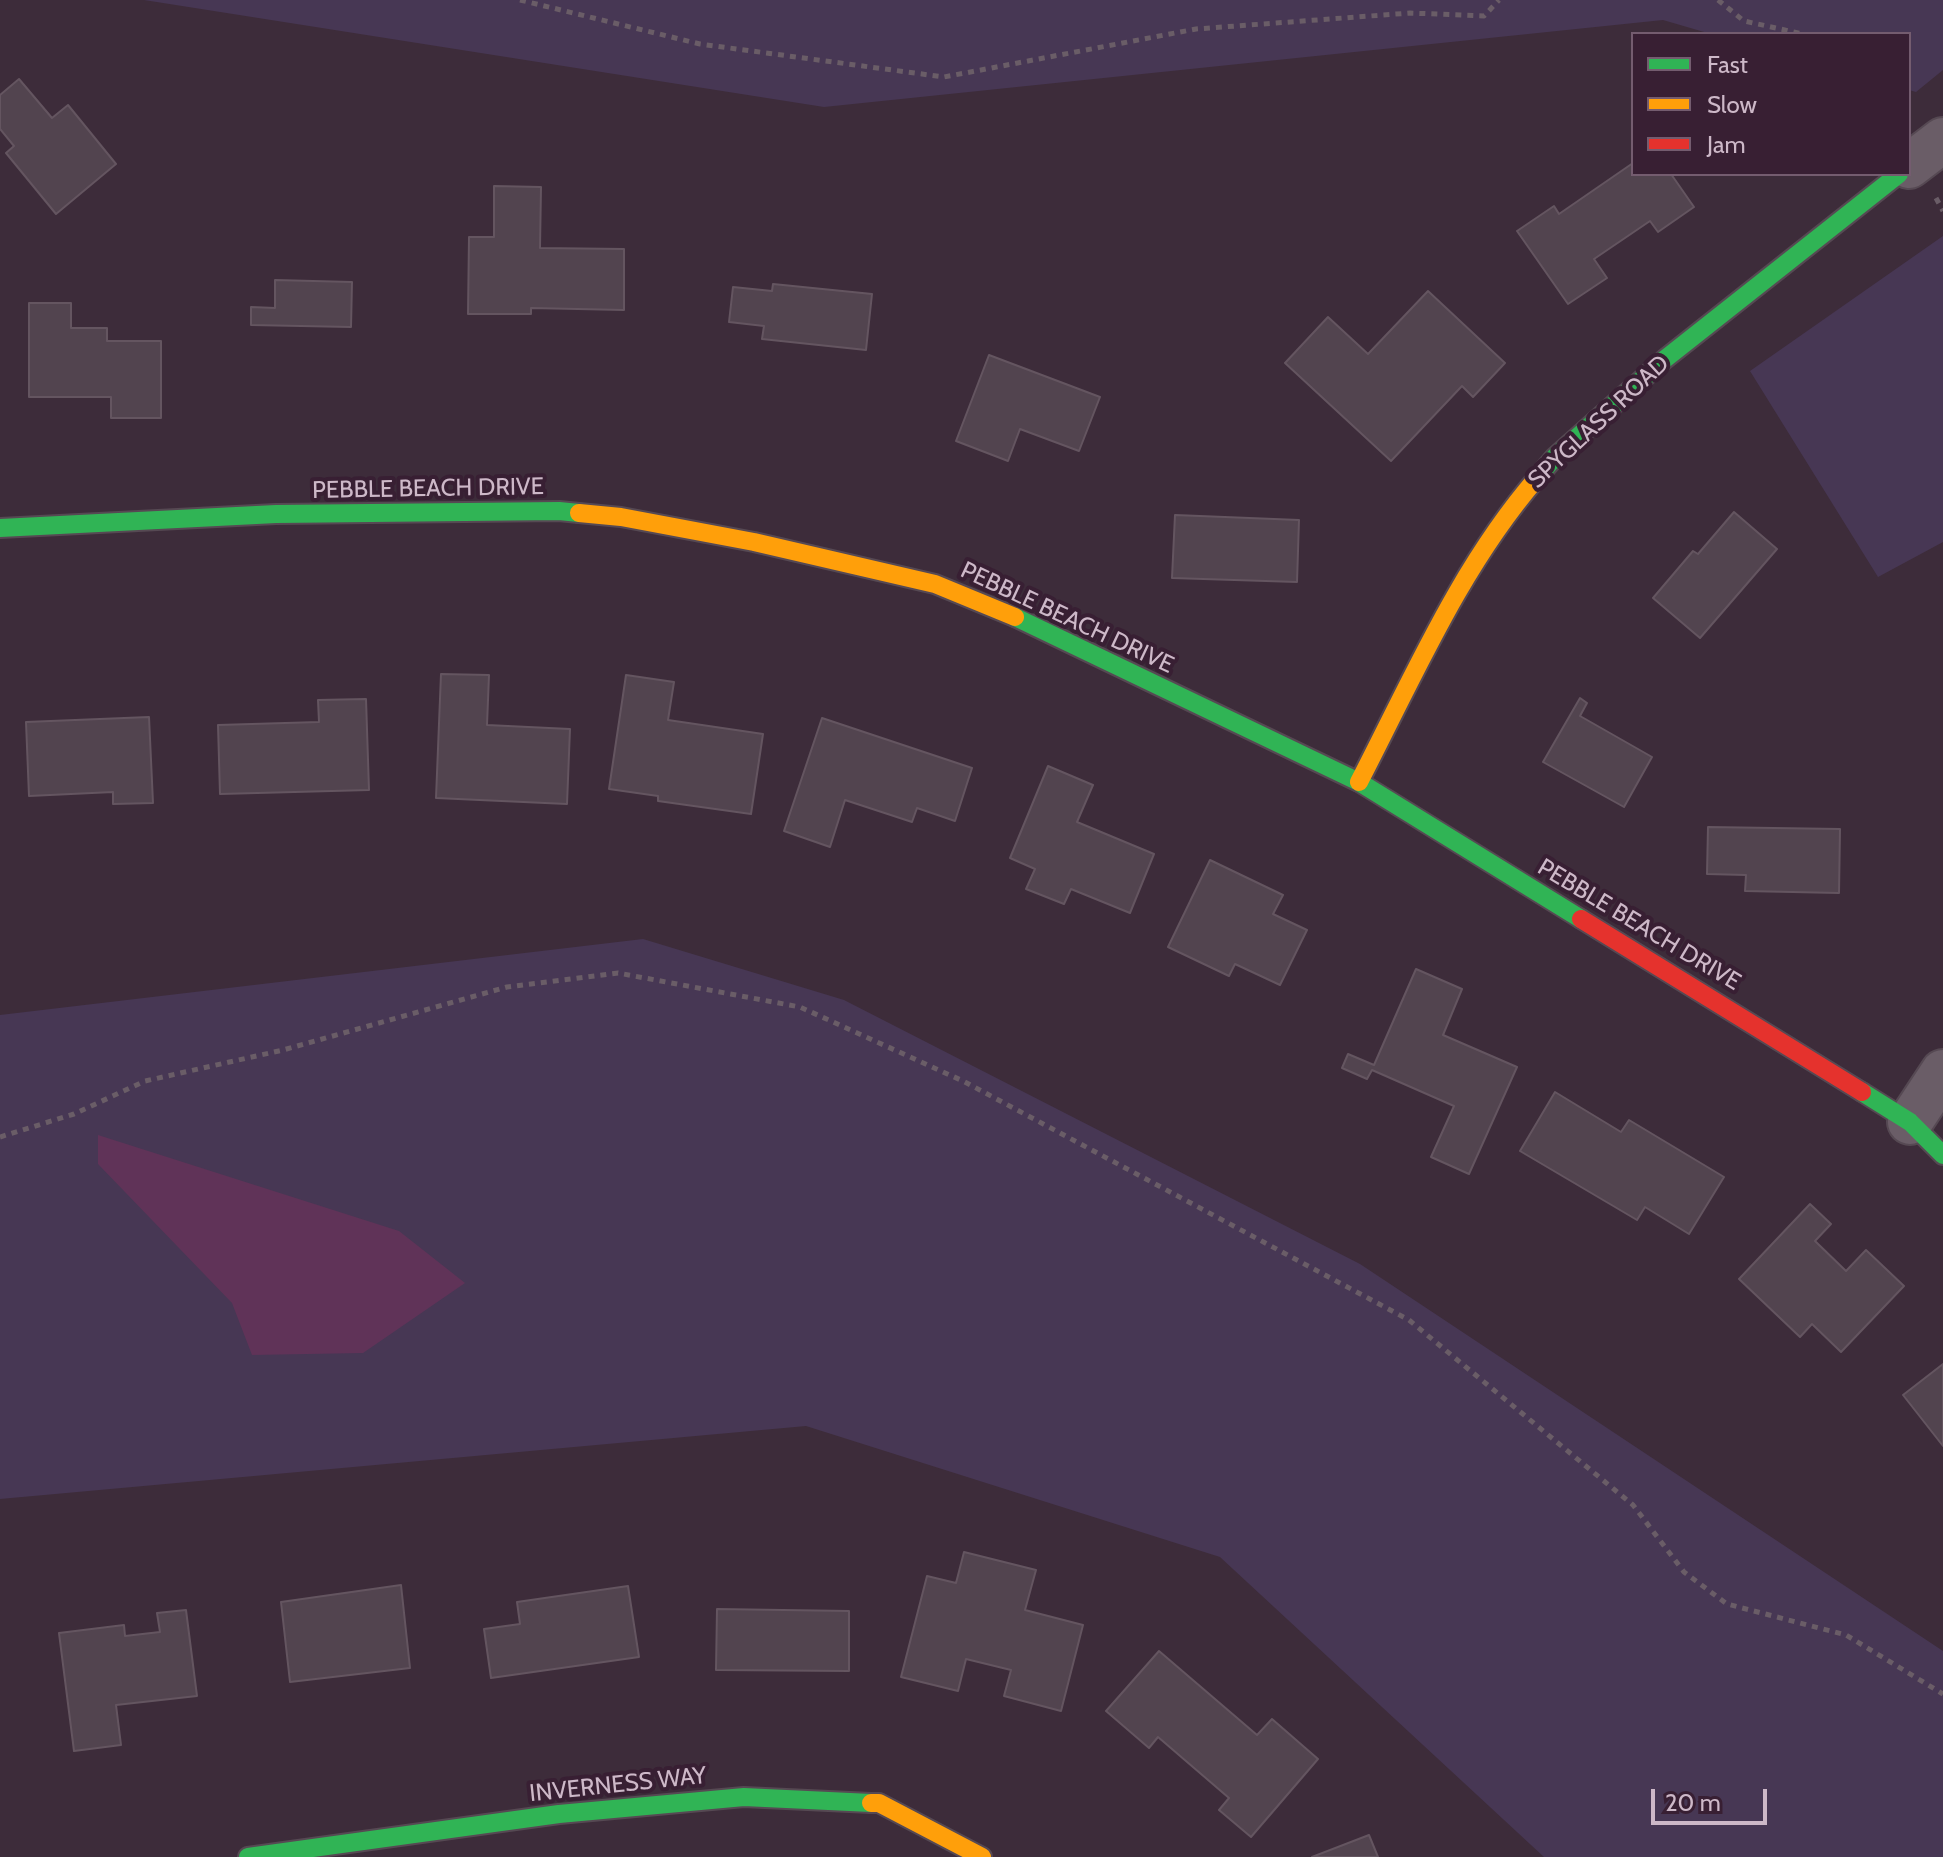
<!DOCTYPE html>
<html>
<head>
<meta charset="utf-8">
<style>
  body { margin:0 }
  #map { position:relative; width:1943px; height:1857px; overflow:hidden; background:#3d2c3a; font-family:Cabin,sans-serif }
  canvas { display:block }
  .legend { position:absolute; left:1631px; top:32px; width:280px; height:144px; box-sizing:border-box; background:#381f33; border:2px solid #745c6f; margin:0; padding:10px 14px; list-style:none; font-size:24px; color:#cdb8c8 }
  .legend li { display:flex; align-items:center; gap:16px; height:40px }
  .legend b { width:40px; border:2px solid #745c6f }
  .scale { position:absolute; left:1651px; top:1789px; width:116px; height:36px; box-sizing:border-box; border:4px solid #cdb8c8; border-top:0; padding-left:10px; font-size:24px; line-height:28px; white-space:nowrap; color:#cdb8c8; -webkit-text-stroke:6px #381f33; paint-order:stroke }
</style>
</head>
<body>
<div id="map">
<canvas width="1943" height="1857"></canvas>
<ul class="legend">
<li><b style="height:10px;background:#30b455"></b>Fast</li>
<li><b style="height:10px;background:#ff9f0a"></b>Slow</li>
<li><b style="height:10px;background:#e5322d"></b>Jam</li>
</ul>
<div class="scale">20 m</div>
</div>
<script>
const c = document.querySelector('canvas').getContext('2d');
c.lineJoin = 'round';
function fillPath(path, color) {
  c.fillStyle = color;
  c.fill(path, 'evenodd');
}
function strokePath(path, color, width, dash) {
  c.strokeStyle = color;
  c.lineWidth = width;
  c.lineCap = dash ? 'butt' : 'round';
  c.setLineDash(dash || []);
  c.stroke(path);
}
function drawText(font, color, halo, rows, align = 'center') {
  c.font = font + ' Cabin,sans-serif';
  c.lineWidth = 8;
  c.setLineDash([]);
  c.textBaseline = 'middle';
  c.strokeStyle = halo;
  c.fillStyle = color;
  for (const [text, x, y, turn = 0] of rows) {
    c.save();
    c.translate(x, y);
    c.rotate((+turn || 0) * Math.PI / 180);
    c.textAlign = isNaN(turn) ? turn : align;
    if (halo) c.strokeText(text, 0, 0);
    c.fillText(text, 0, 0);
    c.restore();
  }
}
const green = new Path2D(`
  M144 0H1943V70L1916 92 1909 90V34H1711L1663 20 824 107Z
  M1943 236V542L1878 577 1750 371Z
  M643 939 844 1000 1360 1264 1943 1651V1857H1544L1220 1557 806 1426 0 1499V1015Z`);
const water = new Path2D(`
  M98 1135 399 1231 465 1283 363 1353 252 1355 232 1303 98 1164Z`);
const building = new Path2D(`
  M19 79 52 118 68 105 116 164 56 214 6 153 14 146 0 129V95Z
  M1633 163V174H1671L1694 207 1658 232 1650 221 1594 259 1607 278 1568 304 1517 231 1554 206 1559 214Z
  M494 186 541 187 540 248 624 249V310L531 308V314H468L469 237H494Z
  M275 280 352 282 351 327 251 325V307L275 308Z
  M773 284 872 294 866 350 762 339 764 326 729 322 733 287 772 291Z
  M1428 291 1505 363 1473 397 1462 386 1391 461 1285 363 1328 317 1368 354Z
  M29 303H71V328H107V341H161V418H111V397H29Z
  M989 355 1100 397 1079 451 1020 429 1008 461 956 441Z
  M1734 512 1777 549 1700 638 1653 598 1693 551 1698 554Z
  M1175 515 1299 520 1297 582 1172 578Z
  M441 674 489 675 487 725 570 729 567 804 436 798Z
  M626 675 674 682 668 720 763 734 751 814 658 801V796L609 789Z
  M1580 698 1587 703 1580 716 1652 757 1624 807 1543 762Z
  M366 699 369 790 220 794 218 725 319 722 318 700Z
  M149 717 153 803 113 804V792L29 796 26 722Z
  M822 718 972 768 955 821 917 808 912 822 845 800 830 847 784 831Z
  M1048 766 1093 785 1077 822 1154 854 1130 913 1071 889 1064 904 1026 889 1035 869 1010 858Z
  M1708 827 1840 829 1839 893 1745 891 1746 875 1707 874Z
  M1210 860 1283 895 1273 914 1307 930 1280 985 1235 964 1229 976 1168 947Z
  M1416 969 1462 989 1443 1035 1517 1067 1469 1174 1431 1157 1454 1106 1372 1070 1367 1079 1342 1068 1348 1054 1374 1065Z
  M1555 1092 1621 1132 1629 1120 1724 1177 1689 1234 1645 1207 1637 1220 1520 1151Z
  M1810 1204 1831 1224 1815 1241 1846 1271 1866 1250 1904 1286 1841 1352 1812 1324 1800 1337 1739 1279Z
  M1943 1364V1446L1903 1395Z
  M964 1552 1036 1570 1025 1610 1083 1625 1061 1711 1004 1696 1011 1670 966 1659 958 1691 901 1677 927 1576 956 1583Z
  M401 1585 410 1668 290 1682 281 1602Z
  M628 1586 639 1657 491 1678 484 1629 520 1624 517 1602Z
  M717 1609 849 1611V1671L716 1670Z
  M186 1610 197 1696 116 1705 121 1745 74 1751 59 1633 124 1625 125 1636 160 1632 157 1613Z
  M1159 1651 1257 1735 1272 1719 1318 1759 1251 1837 1219 1810 1229 1798 1158 1737 1149 1748 1106 1711Z
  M1369 1835 1378 1857H1312Z`);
const path = new Path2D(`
  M520 0 700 44 944 77 1196 29 1410 13 1484 16 1499 0
  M1718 0 1744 21 1803 34
  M1936 198 1943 211
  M0 1137 74 1114 145 1081 283 1050 507 987 618 973 800 1007 963 1081 1409 1320 1633 1505 1684 1572 1727 1604 1846 1635 1943 1694`);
const street = new Path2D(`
  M1909 166 1943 140
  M1910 1122 1943 1072`);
const fast = new Path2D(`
  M1537 478 1555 457 1665 359 1899 174
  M0 528 276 514 559 511 579 513
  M1015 617 1359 782 1581 919
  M1862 1092 1910 1122 1943 1155
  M248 1857 559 1814 744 1797 871 1803`);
const slow = new Path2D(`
  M579 513 621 517 754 542 935 584 1015 617
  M1359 782C1413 678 1460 567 1537 478
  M871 1803H879L982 1857`);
const jam = new Path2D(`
  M1581 919 1862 1092`);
const streetNames = [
  ["SPYGLASS ROAD",1599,422,-43],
  ["PEBBLE BEACH DRIVE",428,489,-1],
  ["PEBBLE BEACH DRIVE",1067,618,25],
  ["PEBBLE BEACH DRIVE",1639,925,31],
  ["INVERNESS WAY",618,1785,-6]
];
fillPath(green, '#473754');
fillPath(water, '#603358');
fillPath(building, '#52444f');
strokePath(building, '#645560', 2);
strokePath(street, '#564953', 48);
strokePath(fast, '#564953', 22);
strokePath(slow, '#564953', 22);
strokePath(jam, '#564953', 22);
strokePath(path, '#6a5d67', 5, [6, 6]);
strokePath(street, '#6a5d67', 44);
strokePath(fast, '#30b455', 18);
strokePath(slow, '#ff9f0a', 18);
strokePath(jam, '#e5322d', 18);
drawText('24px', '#cdb8c8', '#381f33', streetNames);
</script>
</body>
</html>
